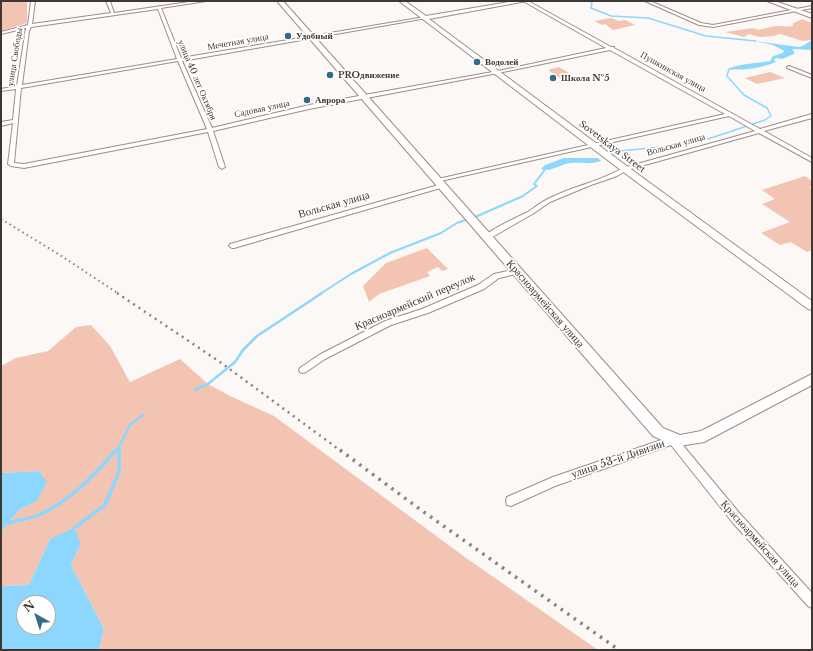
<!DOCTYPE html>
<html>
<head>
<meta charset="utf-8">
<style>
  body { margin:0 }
  #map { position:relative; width:813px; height:651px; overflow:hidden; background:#fcf8f6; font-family:"Libre Baskerville",serif }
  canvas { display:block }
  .frame { position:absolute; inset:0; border:2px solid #3f3733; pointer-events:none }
  .north { position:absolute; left:16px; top:595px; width:40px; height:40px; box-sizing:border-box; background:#fff; border:1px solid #b2afad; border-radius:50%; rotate:321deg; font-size:11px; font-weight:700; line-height:16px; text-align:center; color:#3f3733 }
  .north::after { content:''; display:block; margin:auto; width:14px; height:18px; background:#346b86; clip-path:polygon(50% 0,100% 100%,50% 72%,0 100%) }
</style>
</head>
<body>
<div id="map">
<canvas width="813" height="651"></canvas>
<div class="frame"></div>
<div class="north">N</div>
</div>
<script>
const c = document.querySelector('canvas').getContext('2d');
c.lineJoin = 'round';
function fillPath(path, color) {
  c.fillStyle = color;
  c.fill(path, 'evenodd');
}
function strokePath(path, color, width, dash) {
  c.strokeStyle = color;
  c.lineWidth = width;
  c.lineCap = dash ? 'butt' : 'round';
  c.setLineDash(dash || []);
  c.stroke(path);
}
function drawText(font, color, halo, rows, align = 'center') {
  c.font = font + ' "Libre Baskerville",serif';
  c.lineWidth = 3.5;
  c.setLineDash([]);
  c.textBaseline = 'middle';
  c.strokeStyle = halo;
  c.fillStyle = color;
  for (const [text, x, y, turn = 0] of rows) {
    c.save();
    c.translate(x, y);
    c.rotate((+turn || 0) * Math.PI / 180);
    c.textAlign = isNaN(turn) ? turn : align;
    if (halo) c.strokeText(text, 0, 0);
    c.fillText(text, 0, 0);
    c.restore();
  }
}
const green = new Path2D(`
  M1 1H27V23L1 31Z
  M611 18 619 21 625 20 635 25 613 30 605 24 602 25 594 21Z
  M802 19 812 23V40L803 41 780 34 774 36 760 37 749 34 744 37 725 32 753 28C761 32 769 26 777 26 783 26 788 27 794 26L792 24Z
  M559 67 576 77V79L563 80 548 70Z
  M770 72 785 78 757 84 745 78Z
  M805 176 812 181V186L809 187 812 189V250L807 252 791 242 780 245 761 233 790 222 762 204 775 199 762 190Z
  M427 248 448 269 442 271 438 267 427 272 430 276 379 294 369 302 363 286 386 263Z
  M91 325 110 346 130 382 180 359 208 384 230 396 274 416 462 555 598 650H99L104 629 71 565 81 543 50 539 29 585 1 586V532L19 510 37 501 39 471 1 473V366L16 358 48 351 76 327Z`);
const water = new Path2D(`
  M754 41 799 47C805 46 807 42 812 41V50L793 49 792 50 794 51V54L782 59 776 58 774 60 776 62C760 68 745 71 729 69 736 64 760 63 770 61L773 56 783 53 784 51 773 45Z
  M564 158H598L601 161C588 165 584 162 572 163 561 163 551 173 541 169L545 165Z
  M39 471 47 482 37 501 19 510 1 532V473Z
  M74 528 81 543 71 565 104 629 99 650H1V586L29 585 50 539ZM24 603H48V627H24Z`);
const streamFar3 = new Path2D(`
  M589 1 592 3 591 8 611 16 648 18 706 36 756 41
  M614 155 620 151 693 144 765 120 771 116 767 108 744 95 727 76 729 69H732
  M543 172 545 169`);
const streamFar2 = new Path2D(`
  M473 218 523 196 537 186 534 184 544 171
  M320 294 351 274 390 253 441 233 457 223 468 219`);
const streamFar1 = new Path2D(`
  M195 390 208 384 235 362 243 350 257 336 322 293
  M116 451 119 447
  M119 451V447L130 425 144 414`);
const stream = new Path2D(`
  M9 523C19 520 29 519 39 515 70 501 94 476 116 450
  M74 528 105 505 119 472V450`);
const street = new Path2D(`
  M31 1H35L32 24 111 13 106 1H110L114 13 196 1H206L161 8 181 58 425 17 427 18 182 61 212 128 309 105 498 71 606 48 523 1H528L611 47H614V48L760 129 812 114V118L764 131 812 158V162L759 133 627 170 617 176 591 185 550 202 534 213 489 239H485V235C498 226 513 219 528 212 534 208 540 203 546 200 570 187 599 182 623 168L755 131 729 116 436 182V180L438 179 725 114 610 50 498 73 309 109 213 131 225 167 222 169 219 167 208 132 24 168 11 166 8 164 13 123 1 126V122L13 120 16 89 1 91V89L17 86 26 28 1 34V32L28 25ZM158 9 177 59 22 85 29 31 31 27ZM178 61 207 129 24 164 14 163 21 88Z
  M645 1H650L701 23 713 25 812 6V8L713 27 699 25Z
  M789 66 812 75V78L787 68V67Z
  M442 184 445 186 444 187 234 248H232L229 246 230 244Z
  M517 269 521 271 520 273 499 278 484 289 428 313 391 325 325 359 306 372 303 373 300 372 299 370 300 368 319 355 385 321 422 309 478 285 494 274Z
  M673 436 676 437 741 515 812 593V608L808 606 733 523 671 445 555 486 511 506 507 505 506 501 507 497 553 477Z`);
const secondary = new Path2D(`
  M277 1H283L663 428 680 435 701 431 812 374V385L704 442 680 446 666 442 653 436Z
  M399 1H405L426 16 515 1H527L429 19 628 167 812 301V310L808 309 622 171Z
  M767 1H775L812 14V18Z`);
const railFar2 = new Path2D(`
  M1 219 60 255 119 294`);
const railFar1 = new Path2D(`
  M117 293 220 362 341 451`);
const rail = new Path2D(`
  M340 450 421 510 619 650`);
const markers = [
  [288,36,4,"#346b86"],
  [477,62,4,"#346b86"],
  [330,75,4,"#346b86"],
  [553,78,4,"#346b86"],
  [307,100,4,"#346b86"]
];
const farPoinames = [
  ["Удобный",296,36],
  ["Водолей",485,62],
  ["PROдвижение",338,75],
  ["Школа №5",561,78],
  ["Аврора",315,100]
];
const farStreetnames = [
  ["Мечетная улица",238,42,-10],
  ["улица Свободы",15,57,-81],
  ["Пушкинская улица",673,72,29],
  ["улица 40 лет Октября",197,80,67],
  ["Садовая улица",262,109,-12],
  ["Вольская улица",676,145,-16],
  ["Sovetskaya Street",612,147,37]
];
const streetNames = [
  ["Вольская улица",334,205,-16],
  ["Красноармейский переулок",415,302,-23],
  ["Красноармейская улица",545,304,49],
  ["улица 53-й Дивизии",618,459,-19],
  ["Красноармейская улица",760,544,48]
];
fillPath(green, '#f3c4b1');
fillPath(water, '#8dd7fe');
strokePath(streamFar3, '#8dd7fe', 1.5);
strokePath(streamFar2, '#8dd7fe', 2);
strokePath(streamFar1, '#8dd7fe', 2.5);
strokePath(stream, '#8dd7fe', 3.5);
strokePath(street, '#a08c85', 2);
strokePath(secondary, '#a08c85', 2);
fillPath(street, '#fff');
fillPath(secondary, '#fff');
strokePath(railFar2, '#88827e', 2, [1.5, 3.5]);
strokePath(railFar1, '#88827e', 2.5, [2, 4.5]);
strokePath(rail, '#88827e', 3.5, [2.5, 5.5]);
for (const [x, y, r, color] of markers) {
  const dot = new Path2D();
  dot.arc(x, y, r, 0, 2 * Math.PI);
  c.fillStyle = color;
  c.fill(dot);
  strokePath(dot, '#fff', 1.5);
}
drawText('bold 9px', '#3f3733', '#fff', farPoinames, 'left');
drawText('9px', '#3f3733', '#fff', farStreetnames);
drawText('11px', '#3f3733', '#fff', streetNames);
</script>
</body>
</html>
